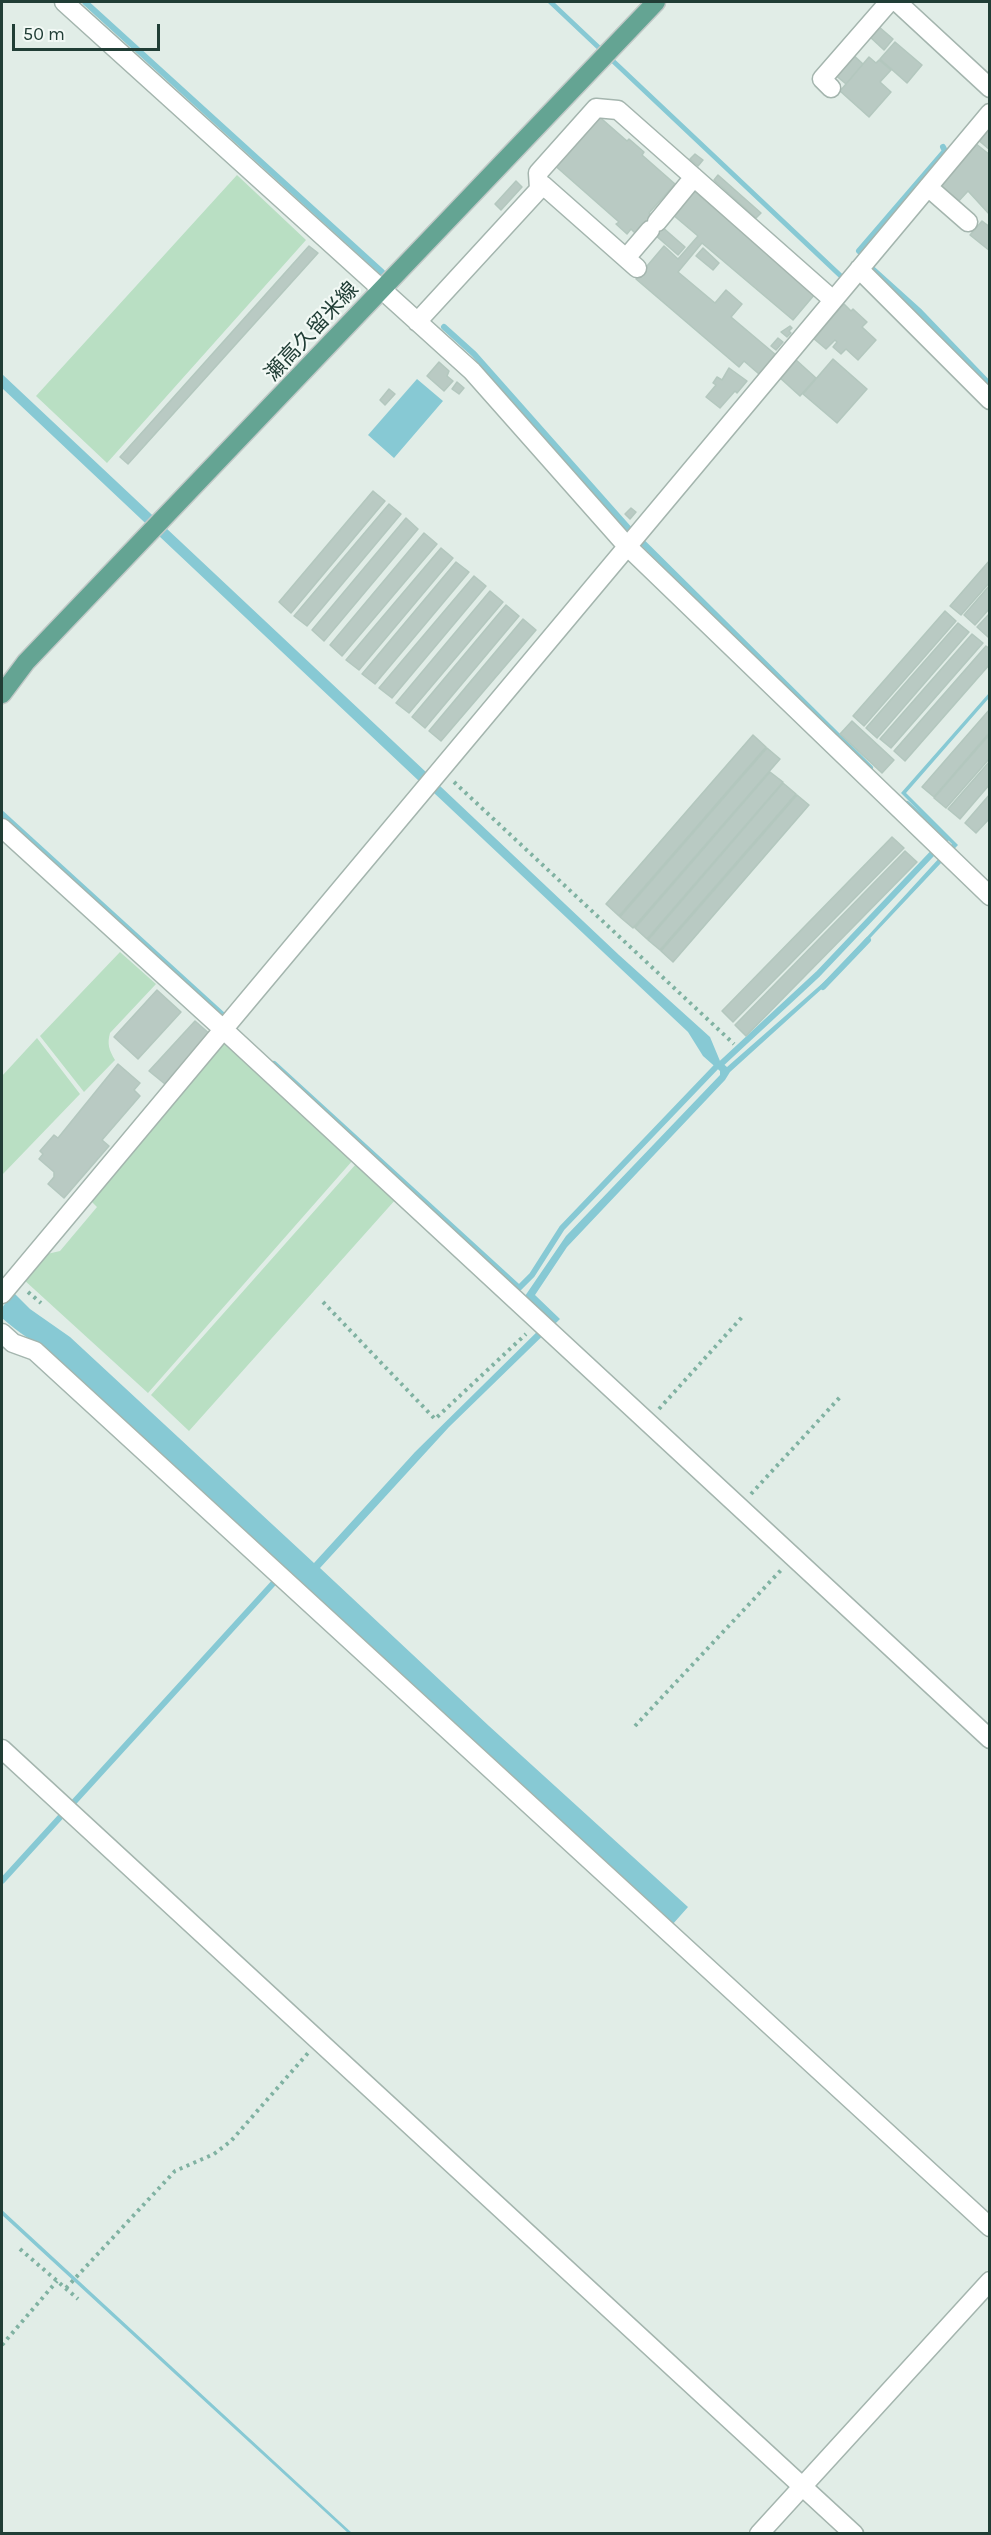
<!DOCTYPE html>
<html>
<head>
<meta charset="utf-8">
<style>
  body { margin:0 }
  #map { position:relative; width:991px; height:2535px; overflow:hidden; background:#e1ede7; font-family:Karla,sans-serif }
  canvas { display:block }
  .frame { position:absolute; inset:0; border:3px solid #213e36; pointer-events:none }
  .scale { position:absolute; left:12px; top:24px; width:148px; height:27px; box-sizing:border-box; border:3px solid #213e36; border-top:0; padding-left:8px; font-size:18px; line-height:21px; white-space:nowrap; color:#213e36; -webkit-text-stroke:4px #f2f9f5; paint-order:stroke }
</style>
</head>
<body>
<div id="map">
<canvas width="991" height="2535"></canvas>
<div class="frame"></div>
<div class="scale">50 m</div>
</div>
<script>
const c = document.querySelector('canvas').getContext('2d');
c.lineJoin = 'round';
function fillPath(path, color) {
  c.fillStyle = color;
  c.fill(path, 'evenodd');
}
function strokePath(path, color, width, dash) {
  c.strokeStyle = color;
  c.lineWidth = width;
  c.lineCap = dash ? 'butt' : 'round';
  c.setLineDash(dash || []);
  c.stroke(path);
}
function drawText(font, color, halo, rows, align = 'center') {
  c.font = font + ' Karla,"Noto Sans JP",sans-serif';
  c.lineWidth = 4.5;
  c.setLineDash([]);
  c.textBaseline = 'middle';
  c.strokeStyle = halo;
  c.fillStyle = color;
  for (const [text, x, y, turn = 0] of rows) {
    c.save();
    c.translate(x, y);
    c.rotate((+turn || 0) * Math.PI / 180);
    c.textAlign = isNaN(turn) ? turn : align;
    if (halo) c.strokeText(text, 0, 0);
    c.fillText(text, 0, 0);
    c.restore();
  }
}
const green = new Path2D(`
  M237 175 306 240 107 463 36 396Z
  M120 952 156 984 110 1033C107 1044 109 1050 115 1060L84 1092 40 1036Z
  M37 1038 80 1094 2 1175V1076Z
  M224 1042 353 1160 148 1393 23 1279 47 1254 60 1251 97 1207 90 1200Z
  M356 1164 396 1199 189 1431 151 1395Z`);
const water = new Path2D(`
  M547 2H554L855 286 852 290Z
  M2 374 427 773 420 782 2 388Z
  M417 379 443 401 394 458 368 435Z
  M989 693V698L906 793 958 845 825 986 730 1072 725 1080 567 1247 535 1295 560 1319 449 1427 320 1568 489 1726 688 1907 672 1925 53 1356C36 1342 18 1333 2 1318V1308L13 1292 30 1309 70 1337 314 1563 415 1452 549 1320 525 1296 566 1236 720 1075V1071L703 1056 688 1032 433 792 439 785 619 955 710 1037 720 1061 727 1067 833 974 952 844 901 793Z
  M2 2210 352 2533H348L2 2215Z`);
const stream = new Path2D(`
  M85 2 382 272
  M859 251 945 151 943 147
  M869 266 920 312 990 385
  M444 327 474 354 630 530
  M640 540 870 768
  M2 814 227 1019
  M823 987 868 940
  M722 1063 818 974 946 839 907 804
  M274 1064 519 1288 532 1275 562 1228 716 1067
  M2 1881 279 1577`);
const building = new Path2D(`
  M878 26 893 39 884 50 869 36Z
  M895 42 922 65 907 83 880 59Z
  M851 53 863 64 846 84 834 74Z
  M869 57 876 63 879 60 891 70 880 82 891 92 869 117 840 91Z
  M595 113 627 141 629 139 644 152 642 155 675 184 649 213 652 216 636 234 631 229 627 234 616 224 619 222 552 163Z
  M990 124V150L977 139Z
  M975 143 990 155V215L968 191 957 203 938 187Z
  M695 154 703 160 698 166 690 159Z
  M718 175 761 213 756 218 714 180Z
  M516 181 522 187 501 210 495 204Z
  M693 190 815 294 793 320 702 243 678 272 715 303 726 290 742 304 731 317 776 355 759 374 744 361 739 367 636 279 664 246 678 259 698 236 672 214Z
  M653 219 685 247 678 255 646 227Z
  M982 221 990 227V251L970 235Z
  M309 246 318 253 128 464 120 457Z
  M703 248 719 263 713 270 696 256Z
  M844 304 851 311 853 309 867 322 862 327 876 340 858 360 846 349 841 354 833 347 837 342 835 340 826 349 813 338Z
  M790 326 792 328 789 331 791 333 787 337 781 332Z
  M778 338 783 342 776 350 771 346Z
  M795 359 816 378 800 396 779 377Z
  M833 359 867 389 837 423 803 394Z
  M439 362 449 371 447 376 453 381 444 391 427 376Z
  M729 368 747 381 737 393 735 391 720 408 706 397 716 385 713 383 717 377 722 380Z
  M457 382 464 388 459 394 452 389Z
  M389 389 395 394 385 405 380 400Z
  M373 491 385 501 291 613 279 602Z
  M389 504 401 514 307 626 294 616Z
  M631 508 636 512 630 519 625 514Z
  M406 518 418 529 324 641 312 630Z
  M424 533 437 544 342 656 330 645Z
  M441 548 453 558 359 670 346 660Z
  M990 560V582L961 615 950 606Z
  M456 562 469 572 375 684 362 674Z
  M474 576 486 586 392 698 379 688Z
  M990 585V608L975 625 964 615Z
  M490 591 503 602 409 713 396 703Z
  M506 605 519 616 425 728 412 717Z
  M945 611 956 621 864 726 853 716Z
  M990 613V635L988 637 977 627Z
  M523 619 536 630 441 741 429 731Z
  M958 623 969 632 877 738 866 728Z
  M972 634 983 643 891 748 880 739Z
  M986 646 990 649V664L905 761 894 751Z
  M990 709V732L934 797 922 787Z
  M852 721 894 760 882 773 840 734Z
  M990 734V758L946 808 934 798Z
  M753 735 766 747 619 916 606 904Z
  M767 748 780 759 633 928 620 917Z
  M990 761V784L960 819 948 809Z
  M770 772 783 782 647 939 635 928Z
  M783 783 796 794 660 950 648 940Z
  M990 794V818L976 833 965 823Z
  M797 795 809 805 673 962 661 951Z
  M892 837 904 848 733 1022 722 1011Z
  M905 851 917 862 746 1036 735 1025Z
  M157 990 181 1012 138 1059 114 1037Z
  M195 1021 211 1035 165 1084 149 1071Z
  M118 1064 140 1083 134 1090 140 1096 102 1140 109 1146 64 1198 48 1184 54 1177V1172L39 1159 43 1154 40 1151 54 1135 58 1138Z`);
const path = new Path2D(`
  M454 782 734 1044
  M28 1292 41 1303
  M323 1302 435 1419 526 1334
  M659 1409 743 1316
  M751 1494 842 1395
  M635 1726 782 1569
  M20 2249 78 2299
  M66 2288 175 2171 214 2154 231 2141 308 2053
  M2 2345 57 2281`);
const minor = new Path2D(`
  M64 2 472 371 627 546 990 896
  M897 2 990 88
  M831 88 822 79 889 2
  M928 187 968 222
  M539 189 538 173 596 108 618 110 833 300
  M657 222 694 177
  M626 258 650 230
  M859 269 990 400
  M417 322 543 185 637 268
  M2 828 223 1029 990 1739
  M2 1294 990 113
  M2 1333 13 1343 35 1351 990 2227
  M2 1749 854 2534
  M759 2534 990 2281`);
const major = new Path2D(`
  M2 694 26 662 656 2`);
const streetNames = [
  ["瀬高久留米線",312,332,-47]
];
fillPath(green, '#b9dfc3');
fillPath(water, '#87c9d4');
strokePath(stream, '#87c9d4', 6);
fillPath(building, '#b9cac3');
strokePath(building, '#b3c7be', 1.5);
strokePath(minor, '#a4b5ae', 21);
strokePath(major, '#c1c9c7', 21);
strokePath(path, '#80b2a2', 4, [3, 4.5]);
strokePath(minor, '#fff', 18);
strokePath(major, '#64a493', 18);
drawText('21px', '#213e36', '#f2f9f5', streetNames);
</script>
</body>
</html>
